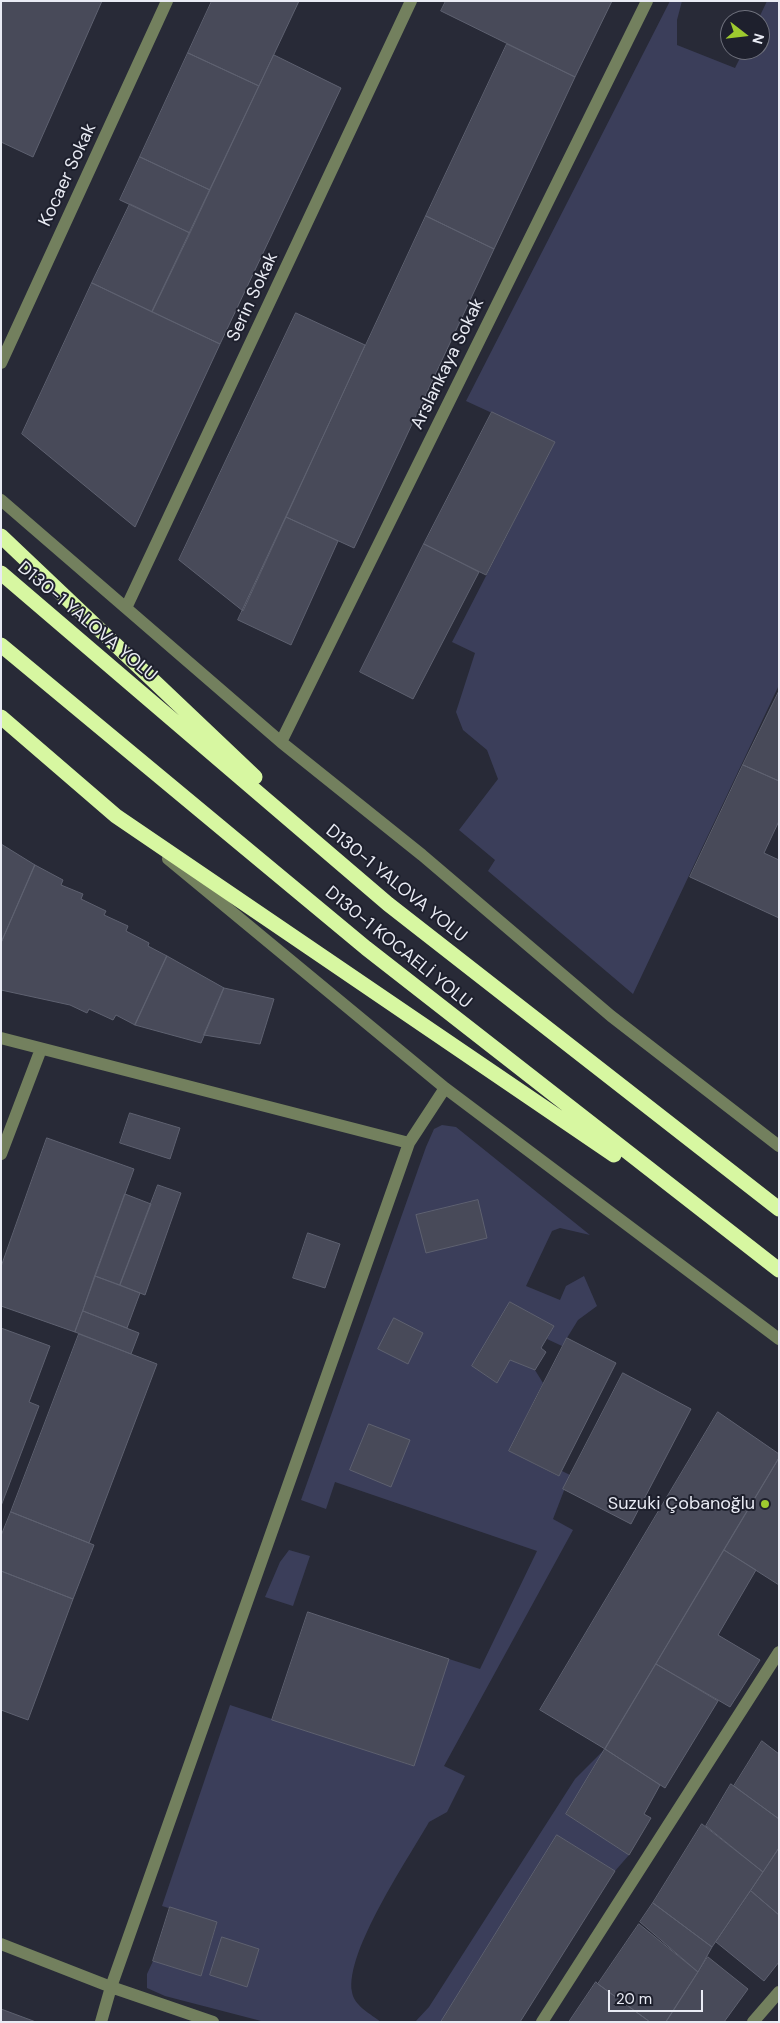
<!DOCTYPE html>
<html>
<head>
<meta charset="utf-8">
<style>
  body { margin:0 }
  #map { position:relative; width:780px; height:2023px; overflow:hidden; background:#282a37; font-family:"DM Sans",sans-serif }
  canvas { display:block }
  .frame { position:absolute; inset:0; border:2px solid #e9ebf4; pointer-events:none }
  .north { position:absolute; left:720px; top:10px; width:50px; height:50px; box-sizing:border-box; background:#1e202d; border:1px solid #6f717d; border-radius:50%; rotate:106deg; font-size:14px; font-weight:700; line-height:20px; text-align:center; color:#e9ebf4 }
  .north::after { content:''; display:block; margin:auto; width:18px; height:22px; background:#9eca2f; clip-path:polygon(50% 0,100% 100%,50% 72%,0 100%) }
  .scale { position:absolute; left:608px; top:1990px; width:95px; height:22px; box-sizing:border-box; border:2px solid #e9ebf4; border-top:0; padding-left:6px; font-size:15px; line-height:18px; white-space:nowrap; color:#e9ebf4; -webkit-text-stroke:4px #1e202d; paint-order:stroke }
</style>
</head>
<body>
<div id="map">
<canvas width="780" height="2023"></canvas>
<div class="frame"></div>
<div class="north">N</div>
<div class="scale">20 m</div>
</div>
<script>
const c = document.querySelector('canvas').getContext('2d');
c.lineJoin = 'round';
function fillPath(path, color) {
  c.fillStyle = color;
  c.fill(path, 'evenodd');
}
function strokePath(path, color, width, dash) {
  c.strokeStyle = color;
  c.lineWidth = width;
  c.lineCap = dash ? 'butt' : 'round';
  c.setLineDash(dash || []);
  c.stroke(path);
}
function drawText(font, color, halo, rows, align = 'center') {
  c.font = font + ' "DM Sans",sans-serif';
  c.lineWidth = 4;
  c.setLineDash([]);
  c.textBaseline = 'middle';
  c.strokeStyle = halo;
  c.fillStyle = color;
  for (const [text, x, y, turn = 0] of rows) {
    c.save();
    c.translate(x, y);
    c.rotate((+turn || 0) * Math.PI / 180);
    c.textAlign = isNaN(turn) ? turn : align;
    if (halo) c.strokeText(text, 0, 0);
    c.fillText(text, 0, 0);
    c.restore();
  }
}
const green = new Path2D(`
  M670 1H682L677 20V45L735 68 744 50H760V20H758L767 1H779V685L633 994 488 871 495 860 459 830 498 779 487 750 463 730 456 712 475 653 452 642 555 442 466 401Z
  M442 1125 456 1127 590 1235 560 1228 552 1231 526 1286 560 1300 566 1286 584 1276 597 1306 578 1320 562 1346 547 1339 554 1326 510 1302 472 1366 497 1383 510 1360 535 1370 543 1383 509 1451 558 1476 562 1471 570 1475 553 1519 573 1530 444 1766 465 1776 447 1812 429 1822C408 1859 345 1952 352 1992 354 2006 371 2014 381 2022H265L165 1996 147 1988V1974L153 1961 201 1976 217 1923 162 1906 230 1705 413 1766 449 1659 480 1669 537 1551 335 1482 326 1509 301 1500 426 1147 434 1129Z
  M289 1550 310 1556 293 1606 265 1597 280 1562Z
  M605 1749 566 1814 629 1855 615 1871 557 1835 441 2022H415L429 2007 575 1779Z`);
const building = new Path2D(`
  M1 1H102L33 157 1 142Z
  M212 1H299L259 86 188 53Z
  M446 1H612L575 77 441 11Z
  M507 44 575 77 494 249 426 216Z
  M188 53 259 86 210 190 140 157Z
  M274 55 341 88 220 344 152 312Z
  M140 157 210 190 190 233 120 200Z
  M130 204 190 233 152 312 92 283Z
  M426 216 494 249 354 548 286 517Z
  M92 283 220 344 135 527 22 434Z
  M296 313 365 345 243 611 179 560Z
  M492 412 555 442 486 575 424 544Z
  M286 517 338 541 291 645 238 620Z
  M424 544 479 572 413 699 360 672Z
  M779 691V781L743 765Z
  M743 765 779 781V821L764 853 779 860V918L690 877Z
  M1 844 35 865 1 943Z
  M35 865 63 880 61 885 83 894 81 899 106 911 104 915 128 926 126 931 149 943 148 946 167 956 135 1025 116 1015 113 1020 89 1009 87 1013 70 1005 1 990V943Z
  M167 956 224 988 201 1043 135 1025Z
  M224 988 274 999 260 1044 204 1035Z
  M130 1113 180 1128 170 1159 120 1143Z
  M47 1138 134 1169 75 1332 1 1306V1267Z
  M158 1185 181 1193 145 1295 120 1285Z
  M125 1194 151 1204 120 1285 95 1276Z
  M478 1200 487 1238 426 1253 416 1215Z
  M308 1233 340 1244 325 1288 293 1278Z
  M95 1276 140 1293 127 1328 83 1311Z
  M510 1302 554 1326 541 1348 546 1352 535 1370 510 1360 497 1383 472 1366Z
  M83 1311 139 1333 131 1354 75 1332Z
  M394 1318 423 1333 408 1364 378 1349Z
  M1 1328 50 1346 29 1402 39 1406 1 1506Z
  M79 1334 157 1364 89 1543 11 1512Z
  M567 1338 616 1363 559 1476 509 1451Z
  M623 1373 691 1409 631 1524 563 1489Z
  M718 1412 779 1454V1458L605 1749 540 1710Z
  M369 1424 410 1440 391 1487 350 1470Z
  M779 1458V1585L724 1550Z
  M11 1512 94 1545 73 1599 1 1571V1536Z
  M724 1550 756 1570 718 1635 760 1660 730 1707 656 1664Z
  M1 1571 73 1599 28 1720 1 1710Z
  M308 1612 449 1659 414 1766 272 1720Z
  M656 1664 718 1701 665 1788 605 1749Z
  M762 1741 779 1754V1819L734 1786Z
  M605 1749 660 1785 644 1814 651 1818 629 1855 566 1814Z
  M731 1784 779 1819V1848L763 1872 706 1826Z
  M702 1824 763 1872 712 1947 653 1903Z
  M557 1835 615 1871 520 2022H441Z
  M779 1848V1915L751 1891Z
  M751 1891 779 1915V1962L764 1981 716 1942Z
  M653 1903 712 1947 698 1972 640 1922Z
  M170 1907 217 1922 201 1976 153 1961Z
  M639 1924 698 1972 666 2022H650L598 1984Z
  M222 1937 259 1949 247 1987 210 1975Z
  M708 1957 748 1989 724 2022H666Z
  M596 1982 598 1984 650 2022H569Z
  M1 2009 36 2022H1Z`);
const minor = new Path2D(`
  M1 363 167 1
  M1 500 281 742 422 855 611 1016 779 1146
  M126 608 411 1
  M281 742 647 1
  M168 859 445 1088 779 1339
  M1 1038 409 1143 445 1088
  M1 1154 41 1049
  M1 1944 111 1987 213 2022
  M101 2022 111 1987 409 1143
  M542 2022 779 1652
  M753 2022 779 1992`);
const highway = new Path2D(`
  M1 536 255 777
  M1 573 388 904 779 1209
  M1 645 366 948 779 1270
  M1 717 116 816 614 1155`);
const markers = [
  [765,1504,5,"#9eca2f"]
];
const streetNames = [
  ["Kocaer Sokak",68,175,-65],
  ["Serin Sokak",253,297,-65],
  ["Arslankaya Sokak",448,364,-64],
  ["D130-1 YALOVA YOLU",87,622,40],
  ["D130-1 YALOVA YOLU",396,884,39],
  ["D130-1 KOCAELİ YOLU",398,948,39]
];
const poiNames = [
  ["Suzuki Çobanoğlu",755,1504]
];
fillPath(green, '#3b3e5a');
fillPath(building, '#484a59');
strokePath(building, '#5e6170', 1);
strokePath(minor, '#73805e', 12);
strokePath(highway, '#d7f7a1', 15);
for (const [x, y, r, color] of markers) {
  const dot = new Path2D();
  dot.arc(x, y, r, 0, 2 * Math.PI);
  c.fillStyle = color;
  c.fill(dot);
  strokePath(dot, '#1e202d', 2);
}
drawText('18px', '#e9ebf4', '#1e202d', streetNames);
drawText('18px', '#e9ebf4', '#1e202d', poiNames, 'right');
</script>
</body>
</html>
